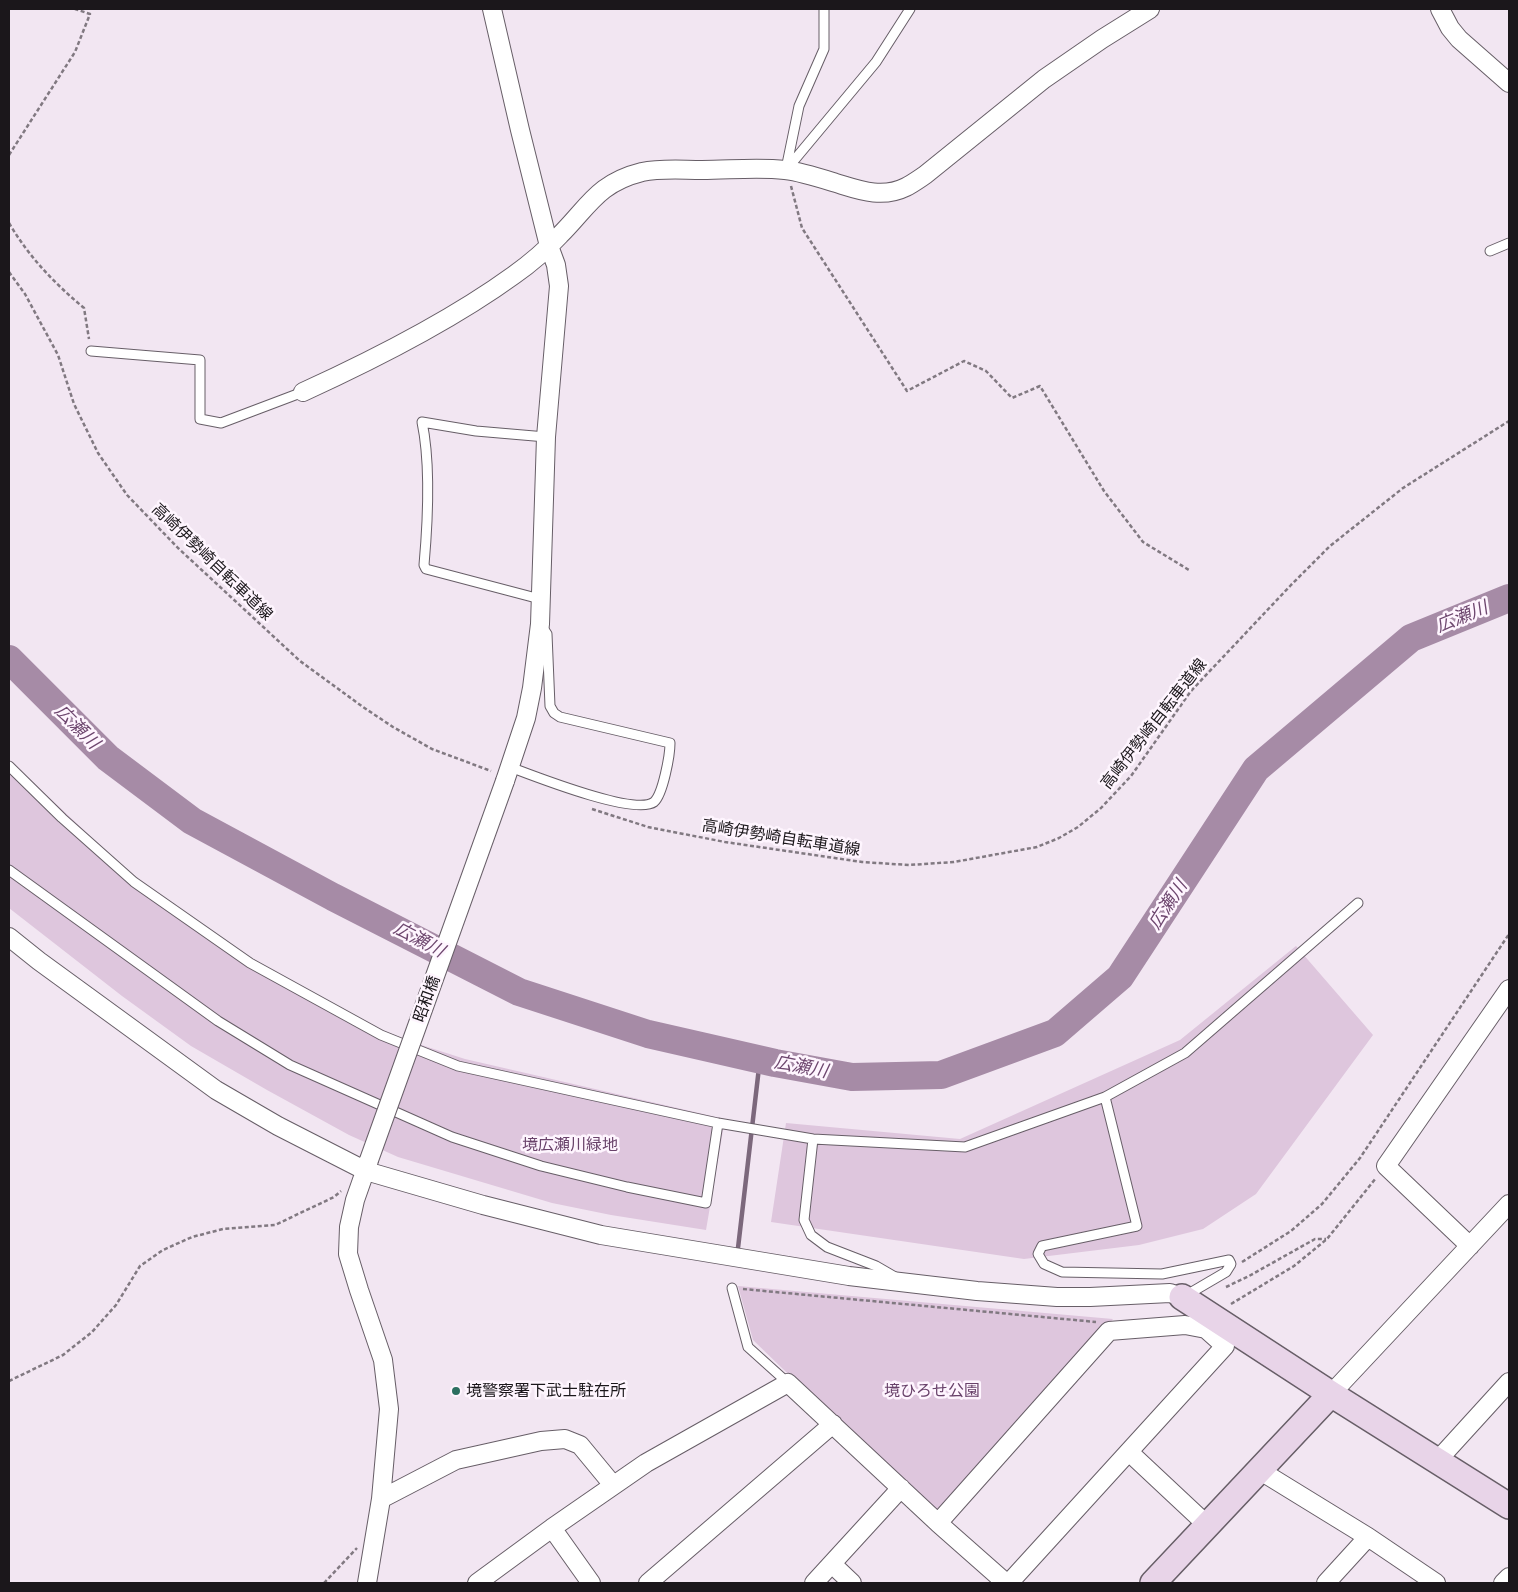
<!DOCTYPE html>
<html>
<head>
<meta charset="utf-8">
<style>
  body { margin:0 }
  #map { position:relative; width:1518px; height:1592px; overflow:hidden; background:#f2e6f2; font-family:Raleway,sans-serif }
  canvas { display:block }
  .frame { position:absolute; inset:0; border:10px solid #1b171b; pointer-events:none }
</style>
</head>
<body>
<div id="map">
<canvas width="1518" height="1592"></canvas>
<div class="frame"></div>
</div>
<script>
const c = document.querySelector('canvas').getContext('2d');
c.lineJoin = 'round';
function fillPath(path, color) {
  c.fillStyle = color;
  c.fill(path, 'evenodd');
}
function strokePath(path, color, width, dash) {
  c.strokeStyle = color;
  c.lineWidth = width;
  c.lineCap = dash ? 'butt' : 'round';
  c.setLineDash(dash || []);
  c.stroke(path);
}
function drawText(font, color, halo, rows, align = 'center') {
  c.font = font + ' Raleway,"Noto Sans JP",sans-serif';
  c.lineWidth = 5;
  c.setLineDash([]);
  c.textBaseline = 'middle';
  c.strokeStyle = halo;
  c.fillStyle = color;
  for (const [text, x, y, turn = 0] of rows) {
    c.save();
    c.translate(x, y);
    c.rotate((+turn || 0) * Math.PI / 180);
    c.textAlign = isNaN(turn) ? turn : align;
    if (halo) c.strokeText(text, 0, 0);
    c.fillText(text, 0, 0);
    c.restore();
  }
}
const green = new Path2D(`
  M9 760 136 879 256 962 384 1033 465 1059 725 1119 706 1230 611 1215 552 1203 398 1157 349 1135 267 1090 191 1046 122 996 9 908Z
  M1296 946 1373 1035 1256 1194 1203 1229 1139 1245 1024 1259 771 1222 786 1123 960 1139 1180 1040Z
  M738 1286 1113 1319 937 1518 753 1340Z`);
const stream = new Path2D(`
  M738 1248 760 1059`);
const river = new Path2D(`
  M9 659 108 758 192 821 333 897 519 992 648 1034 775 1063 852 1077 941 1075 1055 1033 1120 977 1256 769 1411 638 1509 598`);
const path = new Path2D(`
  M9 155 75 52 90 14 75 9
  M791 186 802 228 907 391 964 361 986 371 1012 398 1040 386 1104 491 1143 542 1189 570
  M9 223C29 257 54 283 84 308L89 339
  M9 272 25 294 58 355 74 404 98 453 127 495 178 548 300 661 363 707 393 727 432 749 491 771
  M592 809 648 827 725 842 862 862 909 865 954 862 1037 847 1059 838 1078 827 1101 808 1131 776 1191 691 1291 585 1330 546 1403 488 1509 421
  M1242 1262 1291 1231 1322 1204 1360 1158 1509 934
  M1226 1287 1249 1276 1315 1239H1326
  M743 1289 1096 1322
  M1231 1304 1294 1266 1327 1239 1376 1178
  M9 1381 63 1355 92 1332 116 1305 140 1266 163 1250 192 1237 223 1229 275 1225 334 1197 341 1191
  M324 1583 357 1548`);
const lane = new Path2D(`
  M786 169 799 106 824 49V9
  M786 170 876 62 910 9
  M1490 251 1509 243
  M91 351 200 360V419L221 423 303 392
  M540 599 426 569 424 565C428 520 431 465 422 422L476 431 546 437
  M9 766 62 818 134 882 250 963 381 1035 458 1066 718 1123 813 1139 965 1147 1105 1097 1185 1053 1358 903
  M510 767C534 776 635 816 654 802 663 794 670 755 670 743L560 717 554 713 550 706 547 634 543 628
  M9 870 218 1021 290 1065 452 1137 541 1166 627 1187 706 1203 718 1123
  M1105 1097 1137 1226 1042 1246 1038 1254 1044 1264 1062 1272 1162 1274 1229 1260 1231 1264 1226 1272 1185 1296
  M813 1139 804 1220 811 1235 827 1247 876 1266 895 1277
  M732 1288 748 1347 788 1383`);
const street = new Path2D(`
  M492 9 520 130 549 246 556 265 559 286 546 437 540 624 532 688 526 718 505 781
  M1440 9 1450 28 1459 39 1509 83
  M303 392C373 360 452 320 514 275 531 263 546 250 560 235 589 206 598 183 642 172 661 168 682 170 702 170 729 170 758 167 785 170 802 172 820 178 836 183 859 190 882 199 906 187 912 184 919 179 925 175L1044 79 1102 39 1150 9
  M9 937 39 961 216 1090 278 1126 366 1171 483 1205 601 1235 849 1276 977 1291 1057 1297H1090L1170 1293 1182 1297
  M1470 1246 1386 1166 1509 989
  M1331 1394 1509 1204
  M1129 1452 1207 1525
  M1437 1461 1509 1382
  M1259 1470 1368 1537 1436 1583
  M381 1499 456 1460 541 1441 565 1439 580 1445 613 1485
  M938 1523 1109 1331 1185 1325 1206 1329 1225 1346 1009 1583
  M552 1528 591 1583
  M832 1564 852 1583
  M367 1583 381 1499 389 1409 383 1360 359 1290 348 1254 349 1227 355 1200 369 1160
  M477 1583 552 1528 646 1463 788 1383 938 1523 1006 1583
  M648 1583 833 1424
  M814 1583 901 1488
  M1326 1583 1368 1537
  M1503 1583 1509 1577`);
const secondary = new Path2D(`
  M1182 1297 1331 1394 1509 1506
  M1153 1583 1331 1394`);
const streetBridge = new Path2D(`
  M369 1160 505 781`);
const markers = [
  [456,1391,5,"#2c6f60"]
];
const streetNames = [
  ["高崎伊勢崎自転車道線",212,562,44],
  ["高崎伊勢崎自転車道線",1154,724,-52],
  ["高崎伊勢崎自転車道線",781,838,9],
  ["昭和橋",427,999,-70]
];
const parkNames = [
  ["境広瀬川緑地",570,1145],
  ["境ひろせ公園",932,1391]
];
const poiNames = [
  ["境警察署下武士駐在所",466,1391]
];
const waterNames = [
  ["広瀬川",1462,617,-22],
  ["広瀬川",77,727,45],
  ["広瀬川",1168,905,-57],
  ["広瀬川",419,940,28],
  ["広瀬川",801,1067,11]
];
fillPath(green, '#dec6dd');
strokePath(stream, '#7c687c', 4.5);
strokePath(river, '#a68ba6', 28);
strokePath(lane, '#675e67', 11);
strokePath(street, '#675e67', 20);
strokePath(secondary, '#675e67', 28);
strokePath(path, '#817981', 2.5, [4, 2.5]);
strokePath(lane, '#fff', 9);
strokePath(street, '#fff', 18);
strokePath(secondary, '#e8d4e8', 25);
strokePath(streetBridge, '#675e67', 20, []);
strokePath(streetBridge, '#fff', 18);
for (const [x, y, r, color] of markers) {
  const dot = new Path2D();
  dot.arc(x, y, r, 0, 2 * Math.PI);
  c.fillStyle = color;
  c.fill(dot);
  strokePath(dot, '#fef5fe', 2);
}
drawText('16px', '#1b171b', '#fef5fe', streetNames);
drawText('16px', '#69426a', '#fef5fe', parkNames);
drawText('16px', '#1b171b', '#fef5fe', poiNames, 'left');
drawText('italic 18px', '#6e476f', '#fef5fe', waterNames);
</script>
</body>
</html>
